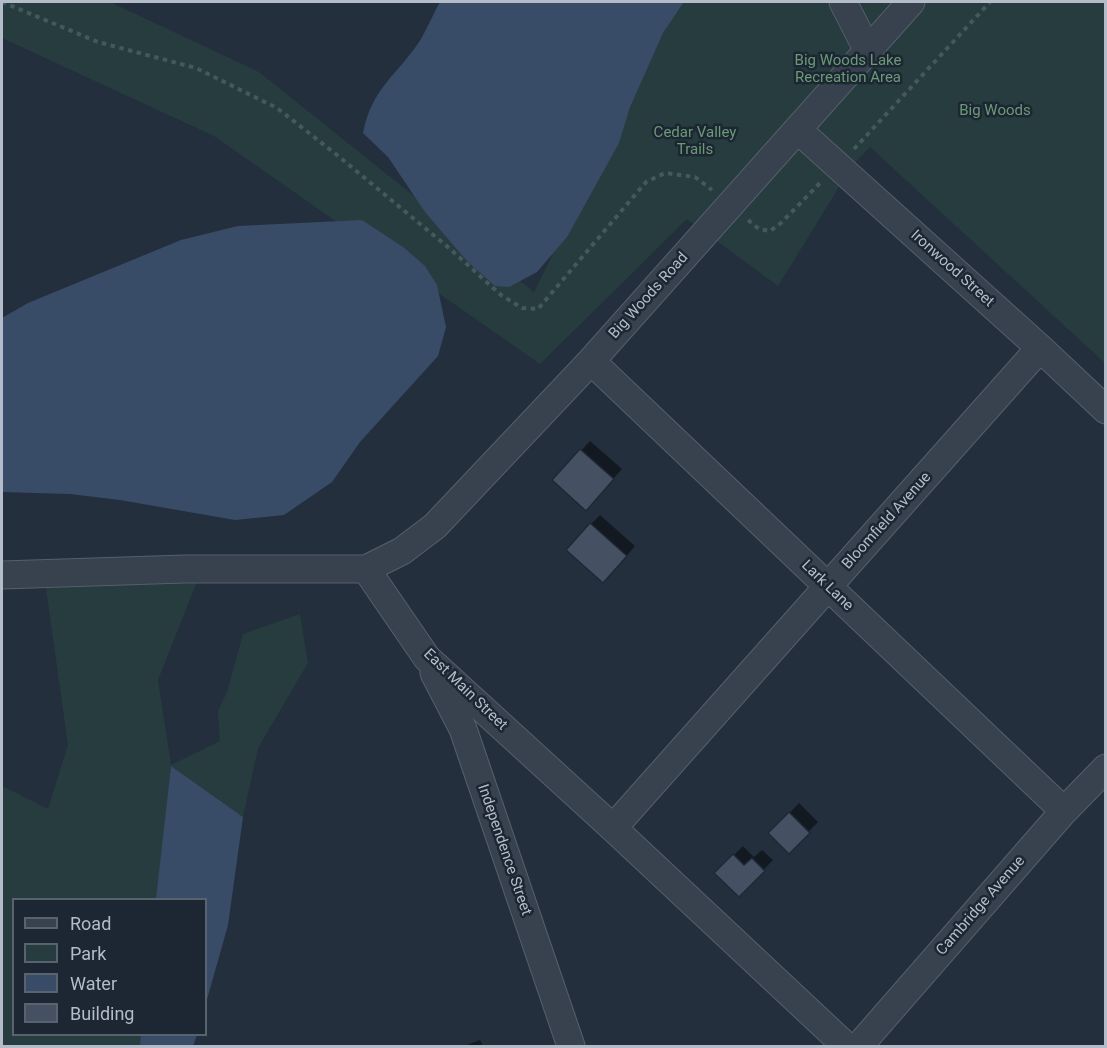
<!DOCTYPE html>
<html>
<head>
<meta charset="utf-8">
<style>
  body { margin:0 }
  #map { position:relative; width:1107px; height:1048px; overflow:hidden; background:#242f3e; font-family:Roboto,sans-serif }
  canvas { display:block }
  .frame { position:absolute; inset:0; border:3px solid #b4bcc9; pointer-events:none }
  .legend { position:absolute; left:12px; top:898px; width:195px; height:138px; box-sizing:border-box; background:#1d2633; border:2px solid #59626f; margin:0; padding:8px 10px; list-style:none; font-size:18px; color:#b4bcc9 }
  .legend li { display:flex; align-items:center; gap:12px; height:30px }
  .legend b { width:30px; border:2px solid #59626f }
</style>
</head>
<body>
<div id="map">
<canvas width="1107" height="1048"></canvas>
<div class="frame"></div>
<ul class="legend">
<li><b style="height:8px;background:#38414e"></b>Road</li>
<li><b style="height:16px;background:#263c3f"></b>Park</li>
<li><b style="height:16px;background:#394c67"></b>Water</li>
<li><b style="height:16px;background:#455162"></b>Building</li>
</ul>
</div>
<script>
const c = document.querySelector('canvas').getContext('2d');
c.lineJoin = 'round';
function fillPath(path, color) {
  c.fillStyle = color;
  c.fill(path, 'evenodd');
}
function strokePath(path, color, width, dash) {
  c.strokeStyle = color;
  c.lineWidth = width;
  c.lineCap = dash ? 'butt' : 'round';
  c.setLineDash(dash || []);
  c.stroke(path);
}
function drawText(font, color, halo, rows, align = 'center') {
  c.font = font + ' Roboto,sans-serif';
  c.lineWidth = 5;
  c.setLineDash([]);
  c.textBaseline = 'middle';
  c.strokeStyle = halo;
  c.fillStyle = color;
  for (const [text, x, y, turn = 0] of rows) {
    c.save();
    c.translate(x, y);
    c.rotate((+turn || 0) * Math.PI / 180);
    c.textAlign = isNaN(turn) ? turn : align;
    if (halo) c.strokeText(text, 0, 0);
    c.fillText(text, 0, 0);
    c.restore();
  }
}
const green = new Path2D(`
  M2 2H110L259 72 534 292 663 33 684 2H1105V363L870 147 852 166 778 286 687 219 540 364 214 136 2 38Z
  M202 569 158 680 171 765 220 741 218 711 227 692 243 634 300 614 308 663 258 748 243 817 171 766 157 899 14 900V1034L143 1035 142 1046H2V786L48 809 68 745 44 574Z`);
const water = new Path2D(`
  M440 2H684L663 33 630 107 619 143 567 237 537 272 509 287 495 286 467 261 425 212 388 157 363 133C372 87 398 75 421 39 428 27 433 14 440 2Z
  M362 220 403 247 425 266 437 285 446 327 438 356 360 442 332 482 284 515 235 520 120 500 70 494 2 492V318L28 303 181 240 238 226Z
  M171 766 243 817 228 925 206 1003V900L156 899Z
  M141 1035V1034L197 1035 193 1046H140Z`);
const shadow = new Path2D(`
  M590 441 622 469 595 499 554 480Z
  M600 515 635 546 613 572 591 524Z
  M799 803 818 822 789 852 770 833Z
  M743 846 754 857 762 850 773 860 739 895 716 873Z
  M480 1040 483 1046H464Z`);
const building = new Path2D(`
  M580 449 614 479 586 511 552 480Z
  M590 523 627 556 603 583 566 550Z
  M789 812 810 833 789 854 768 833Z
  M733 854 744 865 752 858 765 871 739 897 714 873Z`);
const path = new Path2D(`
  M2 2 98 42 196 68 277 108 337 155 449 248 501 295 522 308 538 309 646 182 665 173 695 177 712 190
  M854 149 990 2
  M748 220 759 229 770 231 781 223 821 182`);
const minor = new Path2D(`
  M843 2 868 51
  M798 130 1040 348 1106 410
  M591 361 1064 811
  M366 569 402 551 435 526 591 361 911 2
  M2 575 184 569H366L427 658 613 828 846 1046
  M434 673 463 729 571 1046
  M613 828 1040 348
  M859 1046 1064 811 1106 768`);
const parkNames = [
  ["Big Woods Lake",848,61],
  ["Recreation Area",848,78],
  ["Big Woods",995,111],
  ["Cedar Valley",695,133],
  ["Trails",695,150]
];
const streetNames = [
  ["Ironwood Street",952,269,42],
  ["Big Woods Road",649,296,-48],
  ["Bloomfield Avenue",887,521,-48],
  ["Lark Lane",827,586,44],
  ["East Main Street",465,690,44],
  ["Independence Street",504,850,71],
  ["Cambridge Avenue",981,906,-49]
];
fillPath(green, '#263c3f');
fillPath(water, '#394c67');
fillPath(shadow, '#0007');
fillPath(building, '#455162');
strokePath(building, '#1f2835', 1.5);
strokePath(minor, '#565f6c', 29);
strokePath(path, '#44595c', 4, [4.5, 4.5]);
strokePath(minor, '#38414e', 27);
drawText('15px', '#6b9a76', '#1d2633', parkNames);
drawText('15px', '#b4bcc9', '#1d2633', streetNames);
</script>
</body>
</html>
